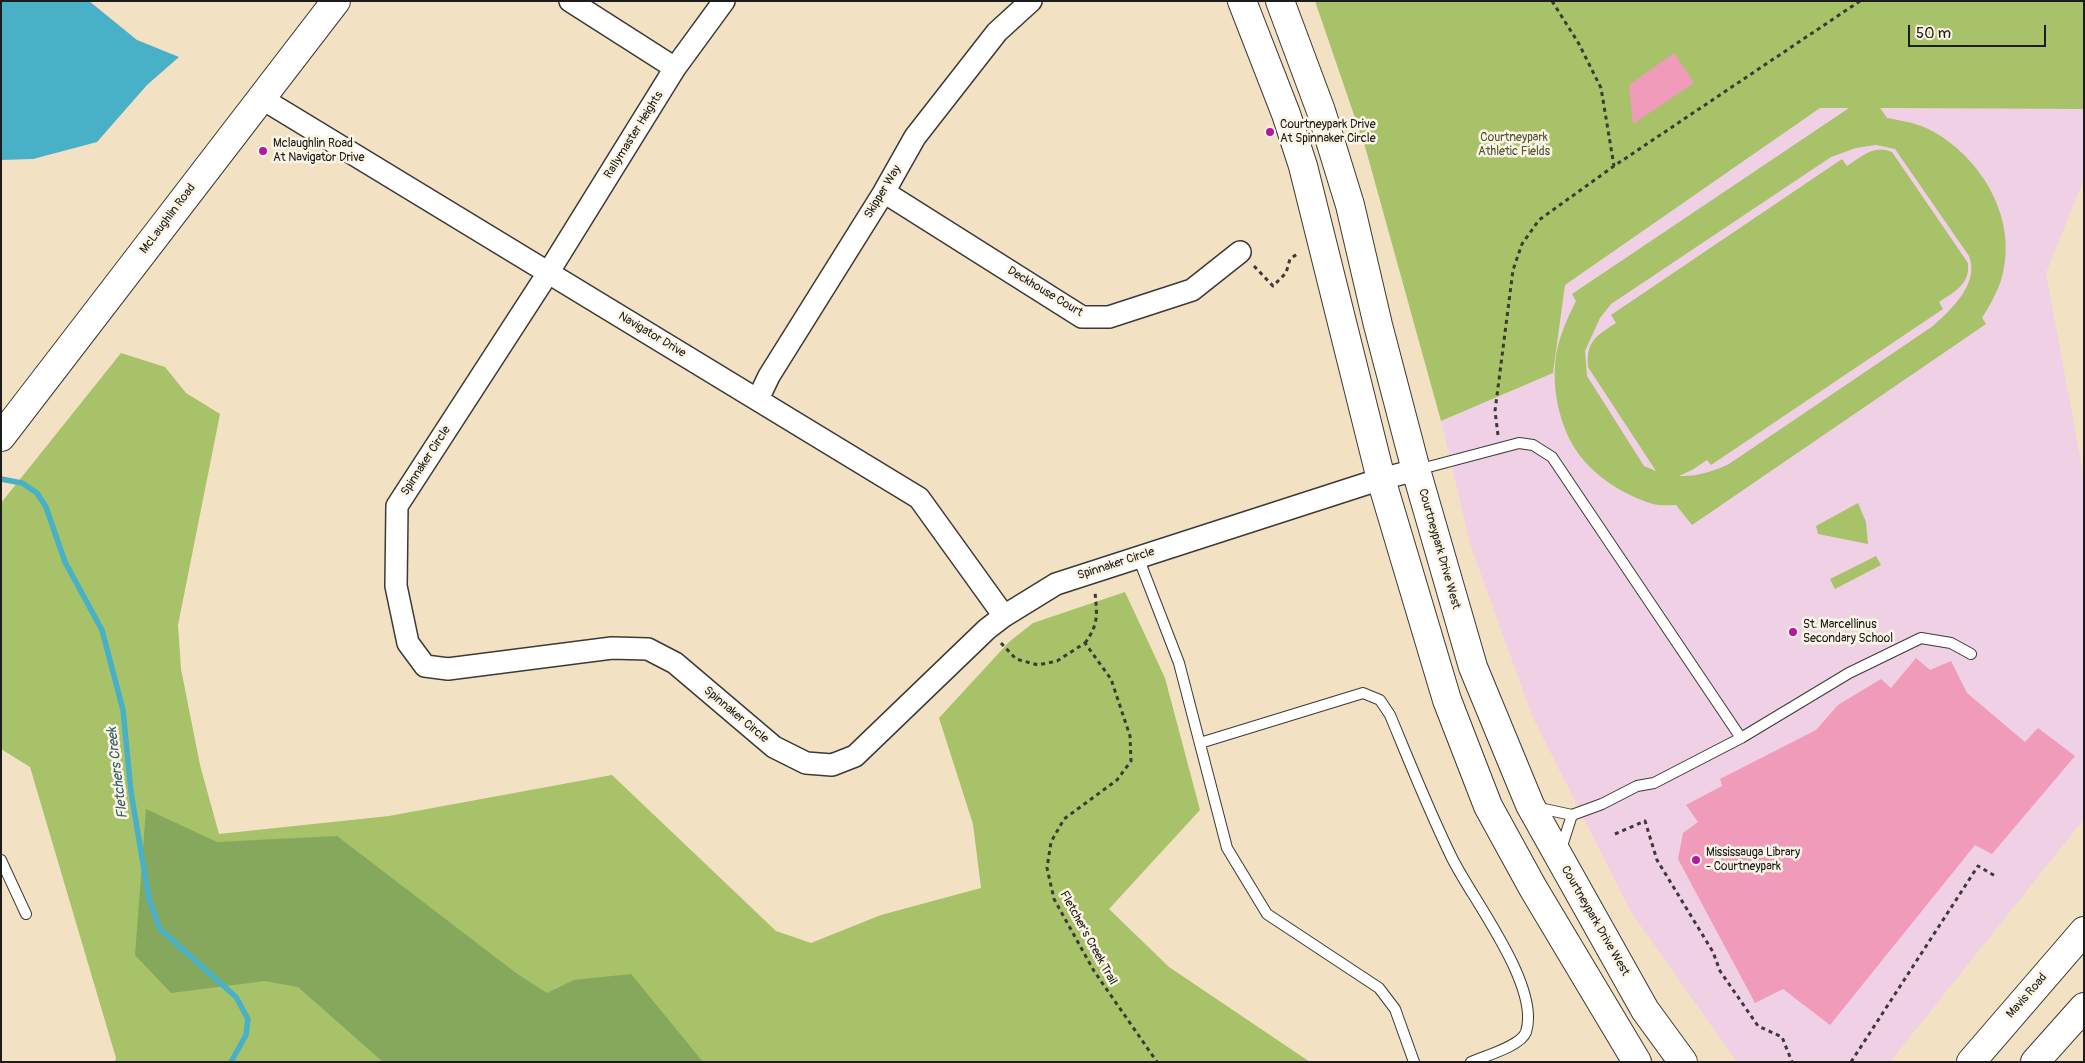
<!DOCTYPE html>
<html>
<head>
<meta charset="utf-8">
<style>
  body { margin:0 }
  #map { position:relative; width:2085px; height:1063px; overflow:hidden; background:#f3e1c4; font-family:Pangolin,sans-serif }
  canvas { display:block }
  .frame { position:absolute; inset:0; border:2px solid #1c1c1c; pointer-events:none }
  .scale { position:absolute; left:1908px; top:25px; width:138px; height:22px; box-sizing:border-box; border:2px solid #1c1c1c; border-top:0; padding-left:6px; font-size:15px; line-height:18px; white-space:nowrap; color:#1c1c1c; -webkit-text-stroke:4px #fcf5e5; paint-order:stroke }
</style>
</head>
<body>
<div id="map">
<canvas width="2085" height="1063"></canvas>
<div class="frame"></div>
<div class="scale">50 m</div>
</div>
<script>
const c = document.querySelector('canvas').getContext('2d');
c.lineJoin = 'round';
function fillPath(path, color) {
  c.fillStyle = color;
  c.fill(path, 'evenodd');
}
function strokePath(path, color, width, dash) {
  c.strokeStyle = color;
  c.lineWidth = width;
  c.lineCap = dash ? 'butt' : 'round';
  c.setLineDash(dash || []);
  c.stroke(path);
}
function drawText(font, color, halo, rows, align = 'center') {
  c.font = font + ' Pangolin,sans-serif';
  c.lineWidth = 5;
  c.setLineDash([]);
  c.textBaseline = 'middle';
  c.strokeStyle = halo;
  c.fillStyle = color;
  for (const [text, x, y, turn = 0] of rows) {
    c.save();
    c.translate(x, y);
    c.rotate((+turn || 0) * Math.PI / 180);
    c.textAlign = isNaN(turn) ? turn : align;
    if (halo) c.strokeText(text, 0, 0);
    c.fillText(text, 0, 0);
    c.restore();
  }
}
const built = new Path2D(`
  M1820 108 2084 109V179L2046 273 2084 478V819L1890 1062H1737L1631 912 1533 718 1471 547 1441 421 1553 373 1565 285Z`);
const green = new Path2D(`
  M1315 1H2084V109L1880 108 1887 118C1903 121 1919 123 1934 132 1983 160 2018 220 2002 277 1998 291 1990 305 1982 318L1986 324 1692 525 1676 505C1668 505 1660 506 1653 504 1623 495 1590 474 1574 447 1560 424 1553 392 1555 366 1556 343 1566 321 1576 301L1572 294 1849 108H1820L1565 285 1553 373 1441 421 1366 150ZM1876 145 1895 149 1969 256C1980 283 1951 310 1933 326L1729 464C1714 471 1696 477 1679 476L1692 470 1707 460 1711 465 1943 309 1939 302C1954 292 1970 285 1968 263L1892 152C1874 144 1862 156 1847 166L1842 159 1611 315 1616 323C1596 336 1586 341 1588 367L1656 471 1644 466 1587 376 1585 351 1600 318 1611 304 1831 157 1856 148Z
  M121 353 165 367 186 393 220 414 178 625 181 669 200 765 219 834 389 816 612 775 776 931 811 943 881 915 981 888 973 824 939 718 1009 642 1033 623 1125 592 1165 678 1200 810 1109 909 1169 967 1310 1062H115L116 1058 30 767 1 749V503Z
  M1858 503 1866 522 1868 544 1818 534 1816 526Z
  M1876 556 1881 565 1835 589 1830 579Z`);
const forest = new Path2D(`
  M146 809 217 842 337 836 516 973 547 993 574 980 631 974 703 1062H383L298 987 265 981 171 993 135 955Z`);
const water = new Path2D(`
  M1 1H89L137 40 179 57 147 85 97 142 33 159 1 160Z`);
const stream = new Path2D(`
  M1 479 22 483 37 493 46 507 65 562 102 630 123 710 131 792 149 899 160 929 236 997 248 1019 246 1035 231 1062`);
const building = new Path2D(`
  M1674 53 1694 83 1633 124 1629 85Z
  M1916 658 1930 670 1951 661 1967 693 2025 742 2038 728 2075 756 1992 854 1975 845 1830 1025 1783 989 1755 1003 1678 859 1683 833 1698 822 1686 805 1722 786 1720 779 1816 730 1838 705 1881 679 1891 688Z`);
const path = new Path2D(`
  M1552 1 1579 44 1601 88 1614 166
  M1254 266 1273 286 1286 273 1290 259 1297 254
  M1498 435 1495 411 1513 270 1522 244 1539 220 1614 166 1860 1
  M1001 643 1016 659 1038 665 1057 661 1085 643 1111 679 1130 736 1131 761 1117 780 1064 819 1051 842 1047 868 1054 899 1094 971 1157 1062
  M1085 643C1099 624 1097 614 1095 592
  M1615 834 1645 821 1657 860 1713 952 1720 971 1758 1026 1782 1037 1792 1062
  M1851 1062 1978 866 1997 877`);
const lane = new Path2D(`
  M1417 470 1519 443 1533 445 1552 457 1741 738
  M1138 557 1179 663 1227 848 1267 914 1379 988 1395 1009 1414 1062
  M1200 743 1363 693 1380 700 1390 715C1410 763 1429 811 1452 858 1472 899 1541 986 1526 1032 1521 1046 1485 1056 1471 1062
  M1535 807 1572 815 1561 849
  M1572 815 1602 804 1637 786 1654 783 1741 738 1849 673 1921 638 1951 643 1971 654
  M1 860 26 914`);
const street = new Path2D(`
  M570 1 675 68
  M724 1 675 68 548 273 397 506 396 586 408 643 425 666 448 669 612 648 648 649 675 663 774 747 806 763 832 765 855 756 987 629 1004 616 1056 584 1381 479 1416 470
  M261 98 919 498 1004 616
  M884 192 1082 317H1109L1192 290 1240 252
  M758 399 769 376 884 192 915 137 997 32 1031 1`);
const secondary = new Path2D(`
  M1242 1 1286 114 1303 166 1381 479 1447 700 1488 806 1533 888 1637 1062
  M1280 1 1321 111 1350 205 1378 325 1416 470 1473 667 1530 805 1645 1010 1683 1062
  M1 437 336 1
  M1971 1062 2084 931
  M2035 1062 2084 1007`);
const highway = new Path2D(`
  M2074 1019 2084 1009`);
const markers = [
  [1270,132,5,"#b5179e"],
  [263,151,5,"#b5179e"],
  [1793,632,5,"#b5179e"],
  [1696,860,5,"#b5179e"]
];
const poiNames = [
  ["Courtneypark Drive",1280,125],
  ["At Spinnaker Circle",1280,139],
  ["Mclaughlin Road",273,144],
  ["At Navigator Drive",273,158],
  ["St. Marcellinus",1803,625],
  ["Secondary School",1803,639],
  ["Mississauga Library",1706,853],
  ["- Courtneypark",1706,867]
];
const streetNames = [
  ["Rallymaster Heights",634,135,-58],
  ["Skipper Way",883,192,-59],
  ["McLaughlin Road",168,219,-53],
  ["Deckhouse Court",1045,292,31],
  ["Navigator Drive",652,335,31],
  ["Spinnaker Circle",426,461,-57],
  ["Courtneypark Drive West",1439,549,74],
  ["Spinnaker Circle",1116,564,-18],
  ["Spinnaker Circle",736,715,40],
  ["Courtneypark Drive West",1595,921,60],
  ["Fletcher's Creek Trail",1088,938,61],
  ["Mavis Road",2027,996,-49]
];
const parkNames = [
  ["Courtneypark",1514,138],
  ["Athletic Fields",1514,152]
];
const waterNames = [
  ["Fletchers Creek",118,773,-97]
];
fillPath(built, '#f0d0e5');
fillPath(green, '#a7c268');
fillPath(forest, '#85a85c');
fillPath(water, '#48b0c7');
strokePath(stream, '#48b0c7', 5.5);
fillPath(building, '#f19bba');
strokePath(lane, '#3c3a35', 12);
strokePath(street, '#3c3a35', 24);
strokePath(secondary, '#3c3a35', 30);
strokePath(highway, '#3c3a35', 30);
strokePath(path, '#3c3a35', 3, [4, 4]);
strokePath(lane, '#fff', 10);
strokePath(street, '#fff', 21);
strokePath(secondary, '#fff', 28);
strokePath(highway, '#fff', 28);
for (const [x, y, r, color] of markers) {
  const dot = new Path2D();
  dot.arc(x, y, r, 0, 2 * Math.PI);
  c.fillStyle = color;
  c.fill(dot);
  strokePath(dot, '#fcf5e5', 2);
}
drawText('12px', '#1c1c1c', '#fcf5e5', poiNames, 'left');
drawText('12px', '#1c1c1c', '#fcf5e5', streetNames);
drawText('12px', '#4d5637', '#fcf5e5', parkNames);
drawText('italic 14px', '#305f69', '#fcf5e5', waterNames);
</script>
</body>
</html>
